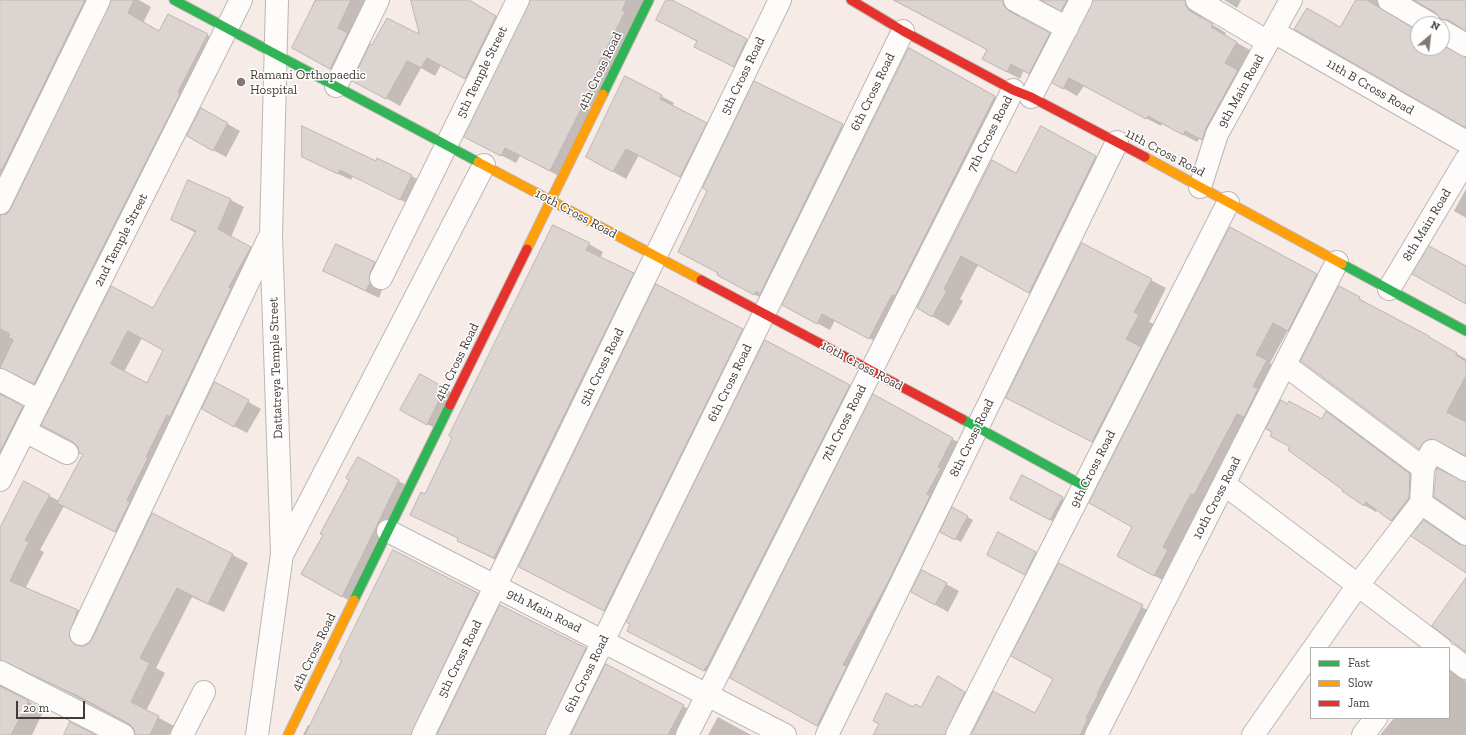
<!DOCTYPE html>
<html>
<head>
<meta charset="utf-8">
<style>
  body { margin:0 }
  #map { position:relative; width:1466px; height:735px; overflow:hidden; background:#f6ebe6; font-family:"Zilla Slab",serif }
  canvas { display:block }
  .legend { position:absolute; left:1310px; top:647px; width:140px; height:72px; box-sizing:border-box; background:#fff; border:1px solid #b3b1af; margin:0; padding:5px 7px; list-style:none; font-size:12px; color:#423b37 }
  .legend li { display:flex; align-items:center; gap:8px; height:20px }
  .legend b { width:20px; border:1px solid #b3b1af }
  .north { position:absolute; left:1410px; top:16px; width:40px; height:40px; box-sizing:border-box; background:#fff; border:1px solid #b3b1af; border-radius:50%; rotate:28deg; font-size:11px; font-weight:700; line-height:16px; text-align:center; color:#423b37 }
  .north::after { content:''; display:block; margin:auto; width:14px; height:18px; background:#817974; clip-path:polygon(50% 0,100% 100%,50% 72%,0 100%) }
  .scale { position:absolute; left:16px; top:701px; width:69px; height:18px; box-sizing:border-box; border:2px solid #423b37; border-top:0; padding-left:5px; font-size:12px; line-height:14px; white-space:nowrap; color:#423b37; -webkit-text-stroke:3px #fff; paint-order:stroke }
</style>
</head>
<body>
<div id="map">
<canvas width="1466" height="735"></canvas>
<ul class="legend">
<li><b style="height:5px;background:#30b455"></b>Fast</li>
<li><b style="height:5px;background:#ff9f0a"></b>Slow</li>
<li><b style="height:5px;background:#e5322d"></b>Jam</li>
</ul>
<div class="north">N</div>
<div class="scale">20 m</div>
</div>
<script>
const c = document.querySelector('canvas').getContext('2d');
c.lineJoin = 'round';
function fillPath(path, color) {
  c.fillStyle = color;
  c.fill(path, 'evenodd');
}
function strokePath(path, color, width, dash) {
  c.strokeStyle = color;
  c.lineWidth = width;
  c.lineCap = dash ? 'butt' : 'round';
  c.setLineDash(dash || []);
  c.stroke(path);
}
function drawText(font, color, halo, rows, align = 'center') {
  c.font = font + ' "Zilla Slab",serif';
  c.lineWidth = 3;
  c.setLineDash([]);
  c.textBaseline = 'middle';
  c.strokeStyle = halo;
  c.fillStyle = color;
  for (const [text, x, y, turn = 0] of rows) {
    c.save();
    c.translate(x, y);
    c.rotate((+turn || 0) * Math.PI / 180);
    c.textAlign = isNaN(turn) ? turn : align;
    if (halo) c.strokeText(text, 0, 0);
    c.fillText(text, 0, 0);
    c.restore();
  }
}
const shadow = new Path2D(`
  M0 0H107L5 207 4 215 12 209 112 0H139L151 7 143 23 160 32 207 35 223 45 51 392 17 376 10 378 4 391 6 397 39 416 0 461Z
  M315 0H384L346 77 308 57 314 7 312 6Z
  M412 0H469L510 24 479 86 441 65 435 76 421 68 400 106 368 88 421 36Z
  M530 0H645L565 179 520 156 516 163 466 137Z
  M667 0 759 47 747 73 708 54 698 42 657 20Z
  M893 0H995L1016 12 1021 19 1062 41 1042 80 1024 70 1020 79 996 66 988 50Z
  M1043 0H1085L1074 17Z
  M1094 0H1177L1199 13 1205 20 1226 33 1224 36 1250 50 1239 71 1252 79 1216 147 1200 138 1197 142 1162 123 1161 126 1084 86 1077 96 1054 83Z
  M1224 0H1241L1237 8Z
  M1357 0H1395L1391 9 1393 15 1398 21 1418 33V48H1442V44L1451 52 1466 58V128L1340 29Z
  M1413 0H1466V29L1457 27Z
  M909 50 1007 103 882 345 835 320 830 330 796 312Z
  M755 83 855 133 767 301 731 282Z
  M661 96 674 103 672 106 719 131 693 183 639 155 626 179 587 157Z
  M201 109 240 131 226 157 200 143Z
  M1042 128 1112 166 1046 302 978 265 960 299 963 301 949 326 918 308 1017 175Z
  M303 157 376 162 378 159 425 183 413 206 353 176 351 180Z
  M1466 189V218L1454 211Z
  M231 200 244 207 231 237 263 256 129 539 64 506 40 550 44 552 25 589 78 611 93 620 85 638V647L93 640 153 514 248 563 224 612 192 597 156 668 165 673 146 711 174 726 169 735H136L132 726 22 669 16 668 3 682 5 688 44 710 32 735H0V531L50 496 59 501 84 454 112 287 153 309 196 233 172 220ZM142 338 164 350 147 385 124 372Z
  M589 244 603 252 600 258 647 282 508 566 472 548 458 540 459 539 411 515 426 496Z
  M375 263 387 270 382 280V290L379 298 324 271Z
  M1316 275 1330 283 1302 338 1288 330 1270 363 1281 369 1168 583 1132 564 1133 527 1090 503Z
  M1151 280 1166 288 1149 322 1154 324 1141 348 1155 356 1108 450 1022 406Z
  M1359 298 1372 307 1466 359V455L1445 446 1439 447 1433 456 1419 448 1302 361Z
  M742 329 755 337 617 617 532 574Z
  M420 375 454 394 437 429 411 416Z
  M215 383 261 409 247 433 215 416Z
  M849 386 863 394 718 678 641 638Z
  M874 395 965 446 830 732 743 685Z
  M1326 413 1338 419 1422 482 1402 528 1377 510 1376 512 1364 505 1322 421Z
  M358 458 411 488 355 604 302 573 324 535 351 480Z
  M1062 498 1075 505 1063 527 1024 506Z
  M953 509 973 520 961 542 942 532Z
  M1424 521 1466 547V572Z
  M999 534 1048 560 1038 581 1001 562Z
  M393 551 491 602 426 735H303L308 725 311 726Z
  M1059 564 1157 615 1099 735H972L1035 715 1054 679Z
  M946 584 959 591 948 612 925 599Z
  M585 649 599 657 560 735H438Z
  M1449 670 1466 681V735H1380L1394 718H1449Z
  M938 678 979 701 963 735H874L914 708H921Z
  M683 706 696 714 686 735H572Z
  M718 717 751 735H708Z`);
const building = new Path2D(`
  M0 0H85L2 170 0 169Z
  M111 0H134L128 13 159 31 168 14 208 34 178 92 180 93 179 96 34 384 0 368 13 340 8 337 10 334 0 329V215L7 214 11 208Z
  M316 0H351L338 28 348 33 330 69 292 48Z
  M411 0H469L496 16 465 79 427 58 421 68 407 61 386 99 352 81 370 44 372 45 387 18 419 34Z
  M530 0H627L622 10 625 12 599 63 603 65 550 171 505 148 501 156 464 137Z
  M666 0H672L747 39 734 67 694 47 697 41 656 20Z
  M894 0H1003L1004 6 1009 11 1050 33 1029 74 1011 64 1007 72 982 59 987 50Z
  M1041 0H1067L1061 11Z
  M1093 0H1185L1186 6 1190 11 1213 24 1211 27 1237 42 1225 63 1238 70 1206 128 1202 140 1185 131 1183 135 1148 116 1146 119 1069 78 1063 89 1052 83Z
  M1356 0H1367L1418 31V48H1442V45L1466 57V128L1294 29 1307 8 1340 27Z
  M1414 0H1466V31L1448 20 1441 19 1436 13Z
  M909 48 995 96 895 296 892 295 869 339 822 314 817 324 782 305Z
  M625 76 662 95 660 99 707 123 680 177 626 149 613 172 586 157Z
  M754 81 843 124 760 294 756 291 754 295 717 275 718 273 678 252 707 191 703 188Z
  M201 108 228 123 213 151 187 136Z
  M302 126 376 161 377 158 412 175 400 200 340 170 338 174 302 157Z
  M1041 126 1096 156 1029 293 961 256 944 289 947 291 932 317 917 308 992 160 1016 173Z
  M188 180 231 199 218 229 251 247 229 287 231 289 170 417 167 415 146 457 148 458 127 500 130 502 115 532 57 503 83 454 79 453 78 447 73 442 41 425 111 286 153 308 196 231 171 220ZM128 331 163 350 147 383 111 364Z
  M553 225 590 243 586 250 634 273 494 558 457 541 458 538 410 515 421 492 425 494 452 438 449 436Z
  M1230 227 1317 274 1288 331 1273 323 1256 355 1267 360 1253 386 1258 389 1244 417 1237 414 1194 495 1191 494 1163 547 1168 550 1154 576 1117 556 1132 527 1089 503Z
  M1082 243 1152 279 1134 312 1139 315 1126 339 1141 347 1092 442 1006 398Z
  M336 244 375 262 370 273V283L366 291 323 271Z
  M1429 246 1466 266V304L1412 274Z
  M656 284 743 329 604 611 519 567Z
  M1339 286 1360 297 1359 299 1429 336V337L1457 353 1456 355 1466 361V376L1447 412 1466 422V456L1432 439 1425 441 1419 449 1301 361Z
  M765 340 850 385 707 667 706 666 704 671 627 631 630 624 626 622Z
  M420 374 445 388 427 425 400 410Z
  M215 382 249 400 234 427 202 409Z
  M0 394 23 406 0 452Z
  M873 394 953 438 938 467 941 468 927 494 930 496 887 584 843 665 847 666 817 726 730 678Z
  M1281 400 1287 404 1289 401 1322 419 1326 411 1410 474 1409 498 1391 521 1366 502 1364 506 1342 491 1343 490 1288 450 1290 447 1270 436 1272 432 1266 429Z
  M358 457 399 480 342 597 301 574 323 535 320 534 349 480 346 478Z
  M1437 468 1466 482V519L1434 497Z
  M1022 475 1063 497 1050 520 1010 499Z
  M24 481 50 495 25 540 29 542 10 581 78 610 69 635 71 641 76 645 82 646 88 644 92 639 152 513 233 554 208 604 177 588 140 658 150 663 131 702 159 716 150 735H135L134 729 129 724 82 698 0 660V528Z
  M952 507 968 516 955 540 940 532Z
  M1424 520 1459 544 1466 546V573L1411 536Z
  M998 532 1036 552 1025 575 987 555Z
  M393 550 478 593 411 735H305L342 660 339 659Z
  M1059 563 1143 605 1097 694 1098 695 1086 718 1088 719 1080 735H971L993 691 1035 713 1053 679 1011 656Z
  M922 570 947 583 935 605 911 592Z
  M1466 578V652L1432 626Z
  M500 605 586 648 545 735H437Z
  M606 664 684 705 668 735H571Z
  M938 676 965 692 945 735H873L879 724 873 721 886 693 913 707 915 704 921 707Z
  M0 686 29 701 11 735H0Z
  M70 722 96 735H64Z`);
const street = new Path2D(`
  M1015 0 1067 28
  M1197 0 1268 42
  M1389 0 1430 24
  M1442 31 1466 45
  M1274 32 1466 142
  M336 86 378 0
  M1031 97 1081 0
  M1200 187 1217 134 1291 0
  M0 203 99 0
  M381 278 518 0
  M1389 289 1466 160
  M1285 365 1423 468 1421 503 1466 534
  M0 380 40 401
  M25 431 67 453
  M1423 468 1432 451 1466 470
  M0 480 241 0
  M1224 484 1441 648
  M388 531 785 735
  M283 553 484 165
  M81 634 269 238
  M1314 648 1358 585 1421 503
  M1449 655 1466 668
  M0 672 123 735
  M182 735 204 692
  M257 735 282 554 271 235 277 0
  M423 735 780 0
  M557 735 903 31
  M687 735 1013 90
  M827 735 1117 142
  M957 735 1228 203
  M1096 735 1337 262
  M1253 735 1311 652
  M1363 735 1376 718`);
const fast = new Path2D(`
  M174 0 478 162
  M603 94 649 0
  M1342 264 1466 331
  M962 419 1084 486
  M354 600 450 405`);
const slow = new Path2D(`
  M1145 157 1342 264
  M478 162 701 280
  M527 249 603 94
  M288 735 354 600`);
const jam = new Path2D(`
  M851 0 903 31 1013 90 1031 97 1145 157
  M701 280 962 419
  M450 405 527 249`);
const markers = [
  [241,82,5,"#817974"]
];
const streetNames = [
  ["4th Cross Road",600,71,-64],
  ["5th Temple Street",482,72,-64],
  ["5th Cross Road",743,76,-64],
  ["11th B Cross Road",1370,87,30],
  ["9th Main Road",1241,91,-61],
  ["6th Cross Road",873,92,-64],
  ["7th Cross Road",990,134,-63],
  ["11th Cross Road",1165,153,28],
  ["10th Cross Road",576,214,28],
  ["8th Main Road",1427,225,-59],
  ["2nd Temple Street",121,240,-63],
  ["4th Cross Road",457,362,-64],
  ["10th Cross Road",862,366,28],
  ["5th Cross Road",602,367,-64],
  ["Dattatreya Temple Street",276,368,-92],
  ["6th Cross Road",730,383,-64],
  ["7th Cross Road",844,423,-63],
  ["8th Cross Road",972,438,-64],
  ["9th Cross Road",1093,469,-63],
  ["10th Cross Road",1217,498,-63],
  ["9th Main Road",544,611,27],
  ["4th Cross Road",314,652,-64],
  ["5th Cross Road",460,659,-64],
  ["6th Cross Road",587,674,-64]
];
const poiNames = [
  ["Ramani Orthopaedic",250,75],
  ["Hospital",250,90]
];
fillPath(shadow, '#0003');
fillPath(building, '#dcd4d0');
strokePath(building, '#bdb5b1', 1);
strokePath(street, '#beb6b2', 24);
strokePath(fast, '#beb6b2', 11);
strokePath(slow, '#beb6b2', 11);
strokePath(jam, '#beb6b2', 11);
strokePath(street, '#fefcfb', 22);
strokePath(fast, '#30b455', 9);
strokePath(slow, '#ff9f0a', 9);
strokePath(jam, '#e5322d', 9);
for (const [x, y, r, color] of markers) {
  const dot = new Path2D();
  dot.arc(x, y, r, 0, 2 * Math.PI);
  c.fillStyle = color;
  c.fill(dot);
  strokePath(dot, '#fff', 1.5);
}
drawText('13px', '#423b37', '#fff', streetNames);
drawText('13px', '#423b37', '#fff', poiNames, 'left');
</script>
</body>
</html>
